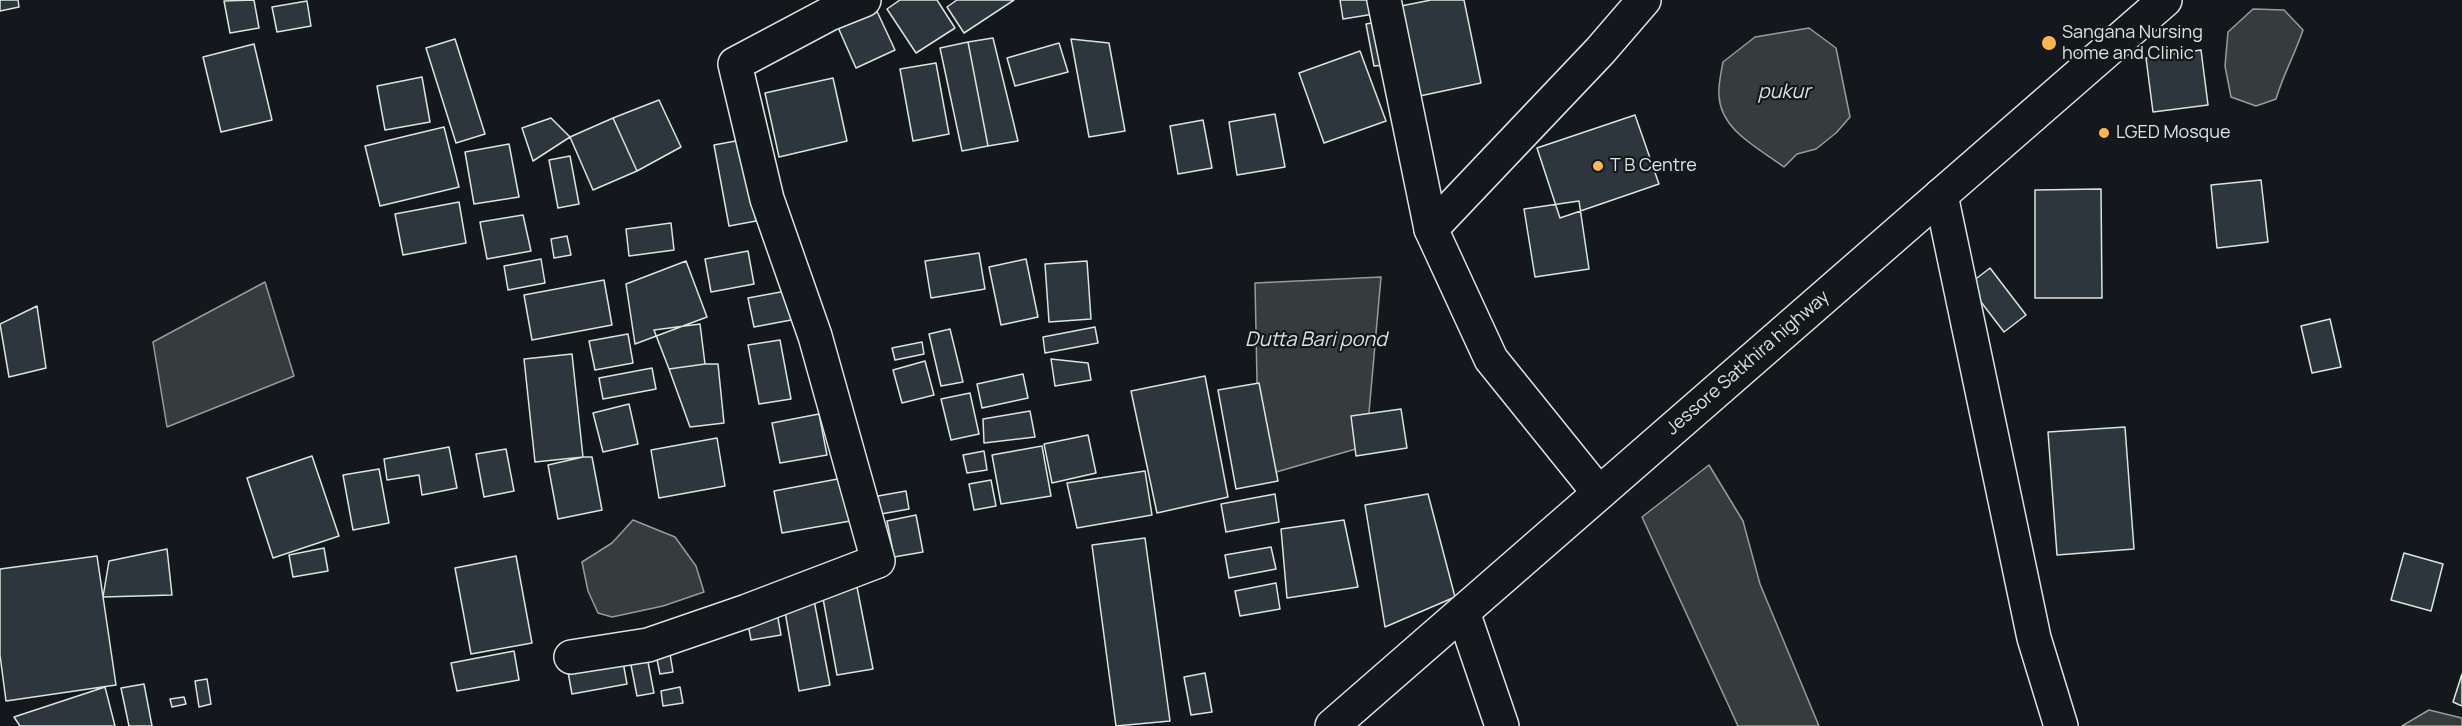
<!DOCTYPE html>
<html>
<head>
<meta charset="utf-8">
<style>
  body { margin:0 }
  canvas { display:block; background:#14181c }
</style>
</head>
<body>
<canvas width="2462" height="726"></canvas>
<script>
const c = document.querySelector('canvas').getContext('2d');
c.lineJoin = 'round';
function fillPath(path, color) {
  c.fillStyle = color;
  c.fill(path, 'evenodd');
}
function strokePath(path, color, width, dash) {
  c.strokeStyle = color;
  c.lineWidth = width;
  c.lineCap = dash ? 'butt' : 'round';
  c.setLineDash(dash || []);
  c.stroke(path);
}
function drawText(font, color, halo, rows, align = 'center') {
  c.font = font + ' Manrope,sans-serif';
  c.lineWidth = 4.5;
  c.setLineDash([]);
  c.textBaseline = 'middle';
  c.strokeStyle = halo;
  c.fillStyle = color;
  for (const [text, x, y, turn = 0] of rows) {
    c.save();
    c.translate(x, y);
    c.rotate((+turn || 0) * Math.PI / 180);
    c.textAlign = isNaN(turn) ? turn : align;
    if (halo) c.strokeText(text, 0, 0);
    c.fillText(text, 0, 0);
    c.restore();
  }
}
const water = new Path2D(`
  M2253 9 2284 10 2303 30C2295 54 2283 75 2276 99L2256 106 2231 97 2225 66 2228 32Z
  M1809 28 1836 48 1850 117 1836 133 1816 149 1797 154 1784 167C1759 148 1721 131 1719 96 1718 85 1721 73 1723 62L1755 37Z
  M1381 277 1366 446 1259 477 1255 283Z
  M265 282 294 376 167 427 153 342Z
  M1709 465 1743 521 1760 584 1819 726H1738L1642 517Z
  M633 520 675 537 696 566 704 592 663 606 612 617 598 613 588 591 582 562 612 543Z
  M2429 710 2462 718V726H2402Z`);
const building = new Path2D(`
  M0 0H18L19 7 0 11Z
  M254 0 259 28 230 33 224 1Z
  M900 0H937L955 28 916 53 887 9Z
  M957 0H1014L964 33 947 7Z
  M1340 0H1372L1374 14 1343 19Z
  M1431 0H1464L1481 83 1415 97 1396 7Z
  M307 1 311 26 277 32 272 7Z
  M875 7 895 50 856 68 837 25Z
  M1377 22 1384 65 1374 66 1366 24Z
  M993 38 1018 141 988 146 968 42Z
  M455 39 485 134 456 143 426 48Z
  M1071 39 1109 43 1125 131 1089 137Z
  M968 42 988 146 962 151 940 48Z
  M1059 43 1068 72 1015 86 1007 58Z
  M254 44 272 120 221 132 203 57Z
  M2201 50 2208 105 2153 112 2146 58Z
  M1360 51 1386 121 1324 143 1299 73Z
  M936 63 949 134 913 141 900 69Z
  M422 77 430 122 385 130 377 86Z
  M833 78 847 141 779 157 765 93Z
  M659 100 681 147 637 171 613 118Z
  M1275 114 1285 167 1237 175 1229 122Z
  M1635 115 1659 184 1560 218 1537 148Z
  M551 118 570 137 533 161 522 128Z
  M613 118 637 171 593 190 570 137Z
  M1203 120 1212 168 1178 174 1170 126Z
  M444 127 459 187 380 206 365 146Z
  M741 140 756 221 729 226 714 145Z
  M509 144 519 197 474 204 465 152Z
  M570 156 579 204 558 208 549 160Z
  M2261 180 2268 242 2217 248 2211 185Z
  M2101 189 2102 298H2035V190Z
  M1579 201 1589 269 1535 277 1524 209Z
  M459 202 466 243 403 255 395 214Z
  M523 215 531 251 487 259 480 222Z
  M671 223 674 250 629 256 626 229Z
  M567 236 571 255 554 258 551 239Z
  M748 251 754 284 711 292 705 259Z
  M979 253 985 289 931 298 925 261Z
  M541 259 545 283 508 290 504 266Z
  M1026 259 1038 317 1001 325 989 267Z
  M686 261 707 317 635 344 626 284Z
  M1087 261 1091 319 1049 322 1045 264Z
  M1990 268 2026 315 2004 332 1968 285Z
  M604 280 612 325 532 340 524 295Z
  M786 291 791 320 754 327 748 298Z
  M37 306 46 368 9 377 0 324Z
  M2330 319 2341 367 2312 373 2301 326Z
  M700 324 705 364 669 369 654 330Z
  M1095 327 1098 343 1045 353 1043 337Z
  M950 329 963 382 941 386 929 334Z
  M628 334 633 363 595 370 589 341Z
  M780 340 791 399 759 404 748 345Z
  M922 342 924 354 895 360 892 348Z
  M572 354 583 457 535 462 524 359Z
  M1051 359 1088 363 1091 380 1055 386Z
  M925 361 934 395 902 403 893 370Z
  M705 364H718L724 423 690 427 669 369Z
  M652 368 656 389 603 399 599 378Z
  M1023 374 1028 398 982 408 977 384Z
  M1205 376 1228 497 1157 513 1131 391Z
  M1259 383 1278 481 1236 489 1218 390Z
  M970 393 979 434 951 440 941 399Z
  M629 404 638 444 603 452 593 413Z
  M1401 409 1407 448 1356 456 1351 416Z
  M1030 411 1035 437 984 443 983 419Z
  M819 414 827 455 780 463 772 423Z
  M2125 427 2134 549 2057 555 2048 432Z
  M1088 435 1096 473 1052 483 1044 444Z
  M717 438 725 486 659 498 651 450Z
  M1042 446 1051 496 1001 504 992 455Z
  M449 447 457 488 422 495 419 475 387 480 384 459Z
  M506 449 514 491 484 497 476 454Z
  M984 451 987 470 967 473 963 455Z
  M312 456 339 536 273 558 247 478Z
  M583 457H592L602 510 558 519 548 465Z
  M379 469 389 523 353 530 343 475Z
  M1145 471 1152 515 1077 528 1067 483Z
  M848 477 856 520 782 533 774 491Z
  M991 480 996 506 974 510 969 484Z
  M906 491 909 509 881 514 878 496Z
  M1275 494 1279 522 1226 532 1221 504Z
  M1428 494 1455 597 1385 627 1365 505Z
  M916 515 923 552 894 557 887 521Z
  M1344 520 1358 587 1287 598 1281 529Z
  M1145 538 1170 721 1116 726 1092 545Z
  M1271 547 1276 569 1229 578 1225 555Z
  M324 548 328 571 293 577 289 555Z
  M167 549 172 595 103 597 109 561Z
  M2404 553 2443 564 2431 611 2391 600Z
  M97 556 116 685 6 701 0 655V569Z
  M516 556 532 643 471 654 455 568Z
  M1276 583 1280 609 1240 616 1235 591Z
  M857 587 873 669 837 675 822 593Z
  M814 600 830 685 799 691 784 606Z
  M777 613 781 635 751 640 747 619Z
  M669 648 673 672 660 674 655 650Z
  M514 651 519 680 457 691 451 663Z
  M647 657 654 693 637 696 630 660Z
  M623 662 627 684 572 694 568 672Z
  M1205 673 1212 712 1191 715 1184 677Z
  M2462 674V706L2453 702Z
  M207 679 211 704 199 707 195 681Z
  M144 684 152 726H129L121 688Z
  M105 687 115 726H20L14 717Z
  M680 687 683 703 663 706 661 691Z
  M184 697 186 704 172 707 170 699Z`);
const street = new Path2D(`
  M1384 0 1431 229 1491 359 1599 493
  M1941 195 2034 638 2061 726
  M1463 612 1502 726
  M571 657 648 645 747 611 878 561 815 336 767 199 735 64 829 14 864 0`);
const secondary = new Path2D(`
  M1431 229 1600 51 1644 0`);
const highway = new Path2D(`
  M1332 726 2165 0`);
const markers = [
  [2049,43,8,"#ffb74d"],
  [2104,133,6,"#ffb74d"],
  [1598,166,6,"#ffb74d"]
];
const poiNames = [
  ["Sangana Nursing",2062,33],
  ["home and Clinic",2062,54],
  ["LGED Mosque",2116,133],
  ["T B Centre",1610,166]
];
const streetNames = [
  ["Jessore Satkhira highway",1748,363,-41]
];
const waterNames = [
  ["pukur",1784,92],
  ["Dutta Bari pond",1316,340]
];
fillPath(water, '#363b3e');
strokePath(water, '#939e99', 1.5);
fillPath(building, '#2c363c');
strokePath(building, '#d8e6dc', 1.5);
strokePath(street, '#d8e6dc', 36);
strokePath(secondary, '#d8e6dc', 36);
strokePath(highway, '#d8e6dc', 36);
strokePath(street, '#14181c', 33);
strokePath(secondary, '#14181c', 33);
strokePath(highway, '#14181c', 33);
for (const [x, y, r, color] of markers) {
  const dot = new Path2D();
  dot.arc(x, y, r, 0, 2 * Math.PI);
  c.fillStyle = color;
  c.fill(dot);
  strokePath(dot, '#14181c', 2);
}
drawText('18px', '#d8e6dc', '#14181c', poiNames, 'left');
drawText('18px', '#d8e6dc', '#14181c', streetNames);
drawText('italic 20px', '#d8e6dc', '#14181c', waterNames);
</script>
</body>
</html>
